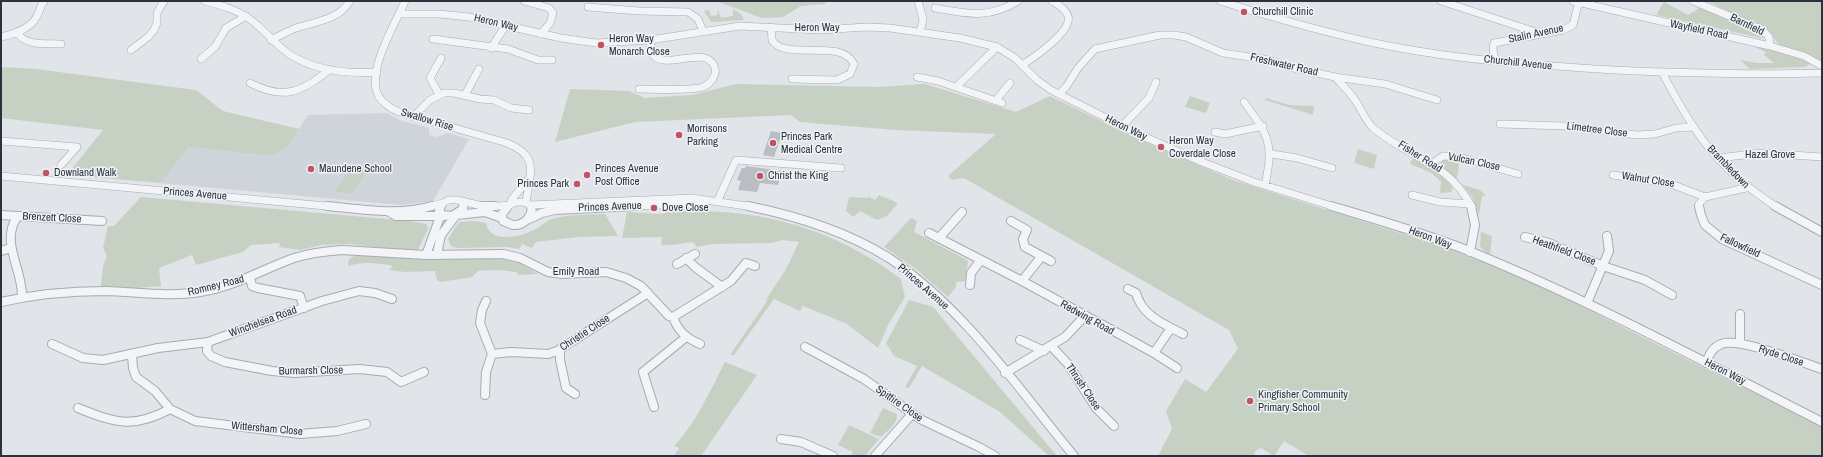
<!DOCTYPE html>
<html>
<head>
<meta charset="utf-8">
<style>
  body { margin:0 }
  #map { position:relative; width:1823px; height:457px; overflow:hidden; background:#e1e4e8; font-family:"Archivo Narrow",sans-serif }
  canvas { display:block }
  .frame { position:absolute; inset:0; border:2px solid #2b323e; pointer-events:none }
</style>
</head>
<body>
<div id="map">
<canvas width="1823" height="457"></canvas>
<div class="frame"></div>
</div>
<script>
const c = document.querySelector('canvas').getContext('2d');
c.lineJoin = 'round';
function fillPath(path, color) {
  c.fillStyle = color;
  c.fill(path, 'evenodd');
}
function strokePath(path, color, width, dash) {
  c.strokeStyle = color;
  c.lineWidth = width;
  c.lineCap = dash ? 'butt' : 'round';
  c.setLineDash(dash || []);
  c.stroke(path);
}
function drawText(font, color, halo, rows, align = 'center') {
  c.font = font + ' "Archivo Narrow",sans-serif';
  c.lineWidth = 3;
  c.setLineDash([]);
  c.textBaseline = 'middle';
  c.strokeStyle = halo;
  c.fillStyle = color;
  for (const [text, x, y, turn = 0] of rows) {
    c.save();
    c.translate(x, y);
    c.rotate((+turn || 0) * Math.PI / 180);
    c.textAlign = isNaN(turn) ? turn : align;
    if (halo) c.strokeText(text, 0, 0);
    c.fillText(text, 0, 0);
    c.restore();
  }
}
const built = new Path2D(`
  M387 113 399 120 429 128V135L436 137 448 133 469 139 433 201 401 205 159 183 189 147 270 156 286 149 308 115Z`);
const green = new Path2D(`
  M716 1H826L825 4 801 6 783 17 762 18Z
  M1707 1H1822V61L1778 44 1768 30Z
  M1664 2 1688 15 1701 7 1761 32 1765 37 1761 38 1656 15Z
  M733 9 741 14 744 20 711 22 704 11 709 10 711 16 718 15 717 10H718L721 18 733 16Z
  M1750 45 1803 57 1810 64 1805 67 1750 69 1740 60 1756 63H1774L1764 55 1766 52Z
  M1 67 36 69 196 90 223 111 299 129 286 149 270 156 189 147 160 183 67 175 103 130 1 118Z
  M736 84 878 87 925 84 1016 112 1050 96 1134 137 1233 180 1444 247 1533 282 1822 427V456H1309L1284 441 1274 456 1261 448 1255 451 1254 456H1158L1172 429 1166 411 1185 379 1206 392 1238 349 1229 330 964 178 952 180 948 176 996 134 895 130 800 122 791 115 635 122 555 142 570 89 629 91 645 98 692 95Z
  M1190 96 1210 103 1206 113 1185 107Z
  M1266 98 1289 105 1314 106 1313 115 1265 100Z
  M1358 149 1377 155 1374 169 1354 163Z
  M1416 155C1429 163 1447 174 1453 189L1451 192 1440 193 1441 182 1432 173 1410 164 1412 159Z
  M1444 158 1459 164 1457 178 1456 179 1442 166 1441 162Z
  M352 166 368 168 352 193 335 192Z
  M1463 185 1480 190 1486 196H1482L1479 215 1472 197Z
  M879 195 898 203 887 216 877 220 860 211 853 217 846 211 849 197 868 198V196L875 200Z
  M141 197 409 221 427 224 428 229 418 250 393 249 348 244 321 245 300 250 279 247 280 243 251 245 243 252 196 265 192 255 159 268 161 286 138 288 101 286 103 266 107 256 103 248 108 226H114Z
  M675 211C762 209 831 227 901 279L905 297 889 323 878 348 847 324 803 306 800 311 774 299 734 355H730L767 301V298L785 271 799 242 782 240 772 243 711 244 697 247 693 242C681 243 673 246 661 245L662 237 622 238 627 212 659 214Z
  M605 214 618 236 579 237 536 242 532 248 522 244 519 249 507 247 458 248 451 246 448 239 459 222 475 221 486 223C490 246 526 236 539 227 543 225 547 220 552 219 568 214 588 215 605 214Z
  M911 218 917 221 914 232 967 260 968 262 965 281 956 282V287L948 297 916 269 884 247Z
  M1481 232 1492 236 1490 254 1484 251 1480 246Z
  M357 254H375L408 259H435L451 256 514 260 538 274 519 275 516 272 499 270 478 271 472 277 441 282 437 280 435 271 405 272 389 270 393 266C380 263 361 261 348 266L349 259Z
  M909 300 933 307 1057 456H1049L1000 412 922 366 909 388 905 387 917 366 894 356 886 343Z
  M725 362 757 375 701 456H674L679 448 674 446C696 423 710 391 725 362Z
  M883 408 897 414C898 424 887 431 881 437L870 433Z
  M849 425 879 439 865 456H851L853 452 838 445Z`);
const building = new Path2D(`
  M771 131 782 133 774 157 763 155Z
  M746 166 782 171 778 185 760 183 757 192 738 190 741 181 737 180 742 168H745Z`);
const minorFar1 = new Path2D(`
  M205 1C224 6 242 11 257 25 268 34 277 46 289 54 315 71 346 74 377 72
  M405 1C395 24 371 63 376 89 378 100 389 108 399 112L507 143C540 156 530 173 526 202
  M524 1 549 8 553 13 550 23 541 34
  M918 1 923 19 920 32
  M1220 1C1268 16 1316 30 1365 41 1446 59 1530 65 1614 70 1683 73 1753 75 1822 73
  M1441 1 1542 34
  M1573 1 1770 46 1804 56 1822 66
  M1693 1 1763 30 1769 37 1770 46
  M588 7 639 11 688 12 698 19 703 31
  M935 8C967 14 989 19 1018 1
  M400 14H439L469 17 561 38 596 43 650 40 740 26 820 30 866 27 890 28 960 38 997 47 1015 58 1037 80 1051 90 1136 133 1202 162 1254 182 1335 207
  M771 27 772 40C785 62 841 37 854 64L850 74 837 80 792 79
  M16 32C27 47 45 43 61 44
  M1 37C14 34 31 29 37 16 40 11 40 6 44 1
  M433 39 508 49 538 60H552
  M271 40C279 36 288 31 296 28 317 21 337 21 350 1
  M491 48 506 25
  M131 50 148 37 154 30 157 23V13L164 1
  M201 59 215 47 226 28 246 16
  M1495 61 1493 49 1494 43 1563 30 1573 25 1579 1
  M1022 65C1033 58 1073 31 1068 16 1066 9 1058 5 1052 1
  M1662 72C1693 132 1719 171 1777 207
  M917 77 938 81 1002 103
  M1335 77C1342 85 1351 93 1357 103 1362 111 1366 121 1373 128 1410 159 1447 160 1472 207
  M250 83C283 100 301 93 329 70
  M956 87 997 47
  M639 89C653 89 691 91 703 87 710 84 717 76 715 68 707 43 666 71 653 55 650 51 651 45 650 40
  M439 94 430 78 441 58
  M1059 94 1066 87 1078 68 1095 49 1160 35H1174L1186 37 1223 53 1269 60 1294 68 1335 77 1385 84 1437 100
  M465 95 479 69
  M996 100 1010 83
  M1244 102C1269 136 1274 143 1265 185
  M413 117 430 100 444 93H454L480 99 494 100 511 108 529 110
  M1500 124 1565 126 1637 135 1655 134 1676 128 1692 127
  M1122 126 1149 98 1156 82
  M1215 132 1225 134 1263 126
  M1 141 77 147 61 165
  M1272 154 1297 158 1332 168
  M1718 158 1761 153 1822 157
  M1433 163 1443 156 1459 157 1518 174
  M1613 175 1671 184 1705 197
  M1 176 337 207
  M1412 195 1440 202 1470 204
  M462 201 486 207 510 205 512 199 528 180
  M717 202 736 160 841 168
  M530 205 692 198 753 207
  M428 207 443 203
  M440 207C446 198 453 199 462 201L463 207
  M507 207C515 201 525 200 532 207
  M614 207 703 203
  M1699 207V204L1705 197 1746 188`);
const minor = new Path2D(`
  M327 206C361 209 398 216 432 206
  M441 206 439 211 442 215 452 216 463 209V206
  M483 206H495
  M508 206 502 214 503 221C506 222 510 224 513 225 523 226 534 216 531 206
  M748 206C797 216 846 231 889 258 964 308 1017 387 1074 456
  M1331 206C1378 220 1424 233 1469 251 1590 300 1706 363 1822 422
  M1699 206 1701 215 1705 225 1722 239 1822 285
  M1775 206 1822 232
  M389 212 396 216H444
  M1 215 102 221
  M17 217C0 243 23 269 22 297
  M529 219 542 213 555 210 635 206
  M1011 221 1027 230 1023 239 1025 247 1051 261
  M929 233 1022 281 1154 353 1177 368
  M1525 237 1549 243 1603 266 1645 280 1672 295
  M939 238 962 212
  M1 251 11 248
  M1470 252 1475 225 1471 206
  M437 254 441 235 456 215 485 212 502 218
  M426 255 441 214
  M686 258 695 267 722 287
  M677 264 695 254
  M250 278 252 286 258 288 300 296 304 308
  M1022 281 1041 257
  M970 285 971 273 980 261
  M1128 289 1136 293C1142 316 1164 324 1183 334
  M1 302C36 294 71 291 106 291 138 292 169 297 200 292 234 287 263 269 294 258 310 253 326 251 342 250L426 255 503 254 520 258 548 272 562 274 606 272 626 278 641 286 669 316 673 317C678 331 686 338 700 344
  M1587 303 1609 251 1607 236
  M1740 314V343
  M673 317 731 281 746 263 755 266
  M1020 340 1044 351
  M208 342 207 351 211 356 225 362 272 371 294 373 360 369 387 372 401 382 424 372
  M52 344 83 358 103 360 158 348 208 342 322 301 359 291 375 293 392 299
  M805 347 864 379 920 419 979 447 995 456
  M1052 347 1068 364 1096 408 1114 426
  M560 350V360L566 388 575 394
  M1154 353 1171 328
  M492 354 511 352 548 354 557 351 648 293
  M132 355 133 368 136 377 155 391 170 409 195 421 300 434 337 431 366 424
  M1706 363C1709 355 1712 348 1721 344 1739 337 1801 362 1822 369
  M1005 373 1065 337 1084 317
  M485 395 486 372 492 354 480 323 482 310 486 301
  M654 407 643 372 685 338
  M78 408C115 423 133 429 170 409
  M781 439 801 442 833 456
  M875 456 912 414`);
const markers = [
  [1244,12,4,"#bf5464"],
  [601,45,4,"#bf5464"],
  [679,135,4,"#bf5464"],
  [773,143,4,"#bf5464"],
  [1161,147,4,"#bf5464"],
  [311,169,4,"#bf5464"],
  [46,173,4,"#bf5464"],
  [587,175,4,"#bf5464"],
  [760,176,4,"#bf5464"],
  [577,184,4,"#bf5464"],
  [654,208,4,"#bf5464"],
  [1250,401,4,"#bf5464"]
];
const poiNames = [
  ["Churchill Clinic",1252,12],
  ["Heron Way",609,39],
  ["Monarch Close",609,52],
  ["Morrisons",687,129],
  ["Parking",687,142],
  ["Princes Park",781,137],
  ["Medical Centre",781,150],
  ["Heron Way",1169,141],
  ["Coverdale Close",1169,154],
  ["Maundene School",319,169],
  ["Princes Avenue",595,169],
  ["Post Office",595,182],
  ["Downland Walk",54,173],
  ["Christ the King",768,176],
  ["Princes Park",569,184,"right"],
  ["Dove Close",662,208],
  ["Kingfisher Community",1258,395],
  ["Primary School",1258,408]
];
const streetNames = [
  ["Heron Way",496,23,13],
  ["Barnfield",1747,25,26],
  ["Heron Way",817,28],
  ["Wayfield Road",1699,30,12],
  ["Stalin Avenue",1536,34,-12],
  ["Churchill Avenue",1518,63,6],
  ["Freshwater Road",1284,65,13],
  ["Swallow Rise",427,120,17],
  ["Heron Way",1126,128,26],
  ["Limetree Close",1597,130,7],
  ["Hazel Grove",1770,155],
  ["Fisher Road",1420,157,32],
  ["Vulcan Close",1474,162,12],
  ["Brambledown",1728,167,46],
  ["Walnut Close",1648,180,9],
  ["Princes Avenue",195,194,5],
  ["Princes Avenue",610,207,-2],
  ["Brenzett Close",52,218,3],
  ["Heron Way",1430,238,20],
  ["Fallowfield",1740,246,25],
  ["Heathfield Close",1564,251,20],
  ["Emily Road",576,272],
  ["Romney Road",216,286,-14],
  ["Princes Avenue",923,287,41],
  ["Redwing Road",1087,318,29],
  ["Winchelsea Road",263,322,-20],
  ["Christie Close",585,333,-33],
  ["Ryde Close",1781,356,18],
  ["Burmarsh Close",311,371,-1],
  ["Heron Way",1725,372,27],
  ["Thrush Close",1083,387,56],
  ["Spitfire Close",899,404,35],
  ["Wittersham Close",267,429,5]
];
fillPath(built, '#cfd3da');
fillPath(green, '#c7d1c3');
fillPath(building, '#b9bdc4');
strokePath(minorFar1, '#a7abb2', 8);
strokePath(minor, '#a7abb2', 10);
strokePath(minorFar1, '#f3f4f7', 7);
strokePath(minor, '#f3f4f7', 8);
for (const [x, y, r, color] of markers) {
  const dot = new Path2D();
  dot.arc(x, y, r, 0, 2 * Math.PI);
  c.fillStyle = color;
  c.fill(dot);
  strokePath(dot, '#f0f3f6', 1.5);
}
drawText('11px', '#2b323e', '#f0f3f6', poiNames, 'left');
drawText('11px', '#2b323e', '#f0f3f6', streetNames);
</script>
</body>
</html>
